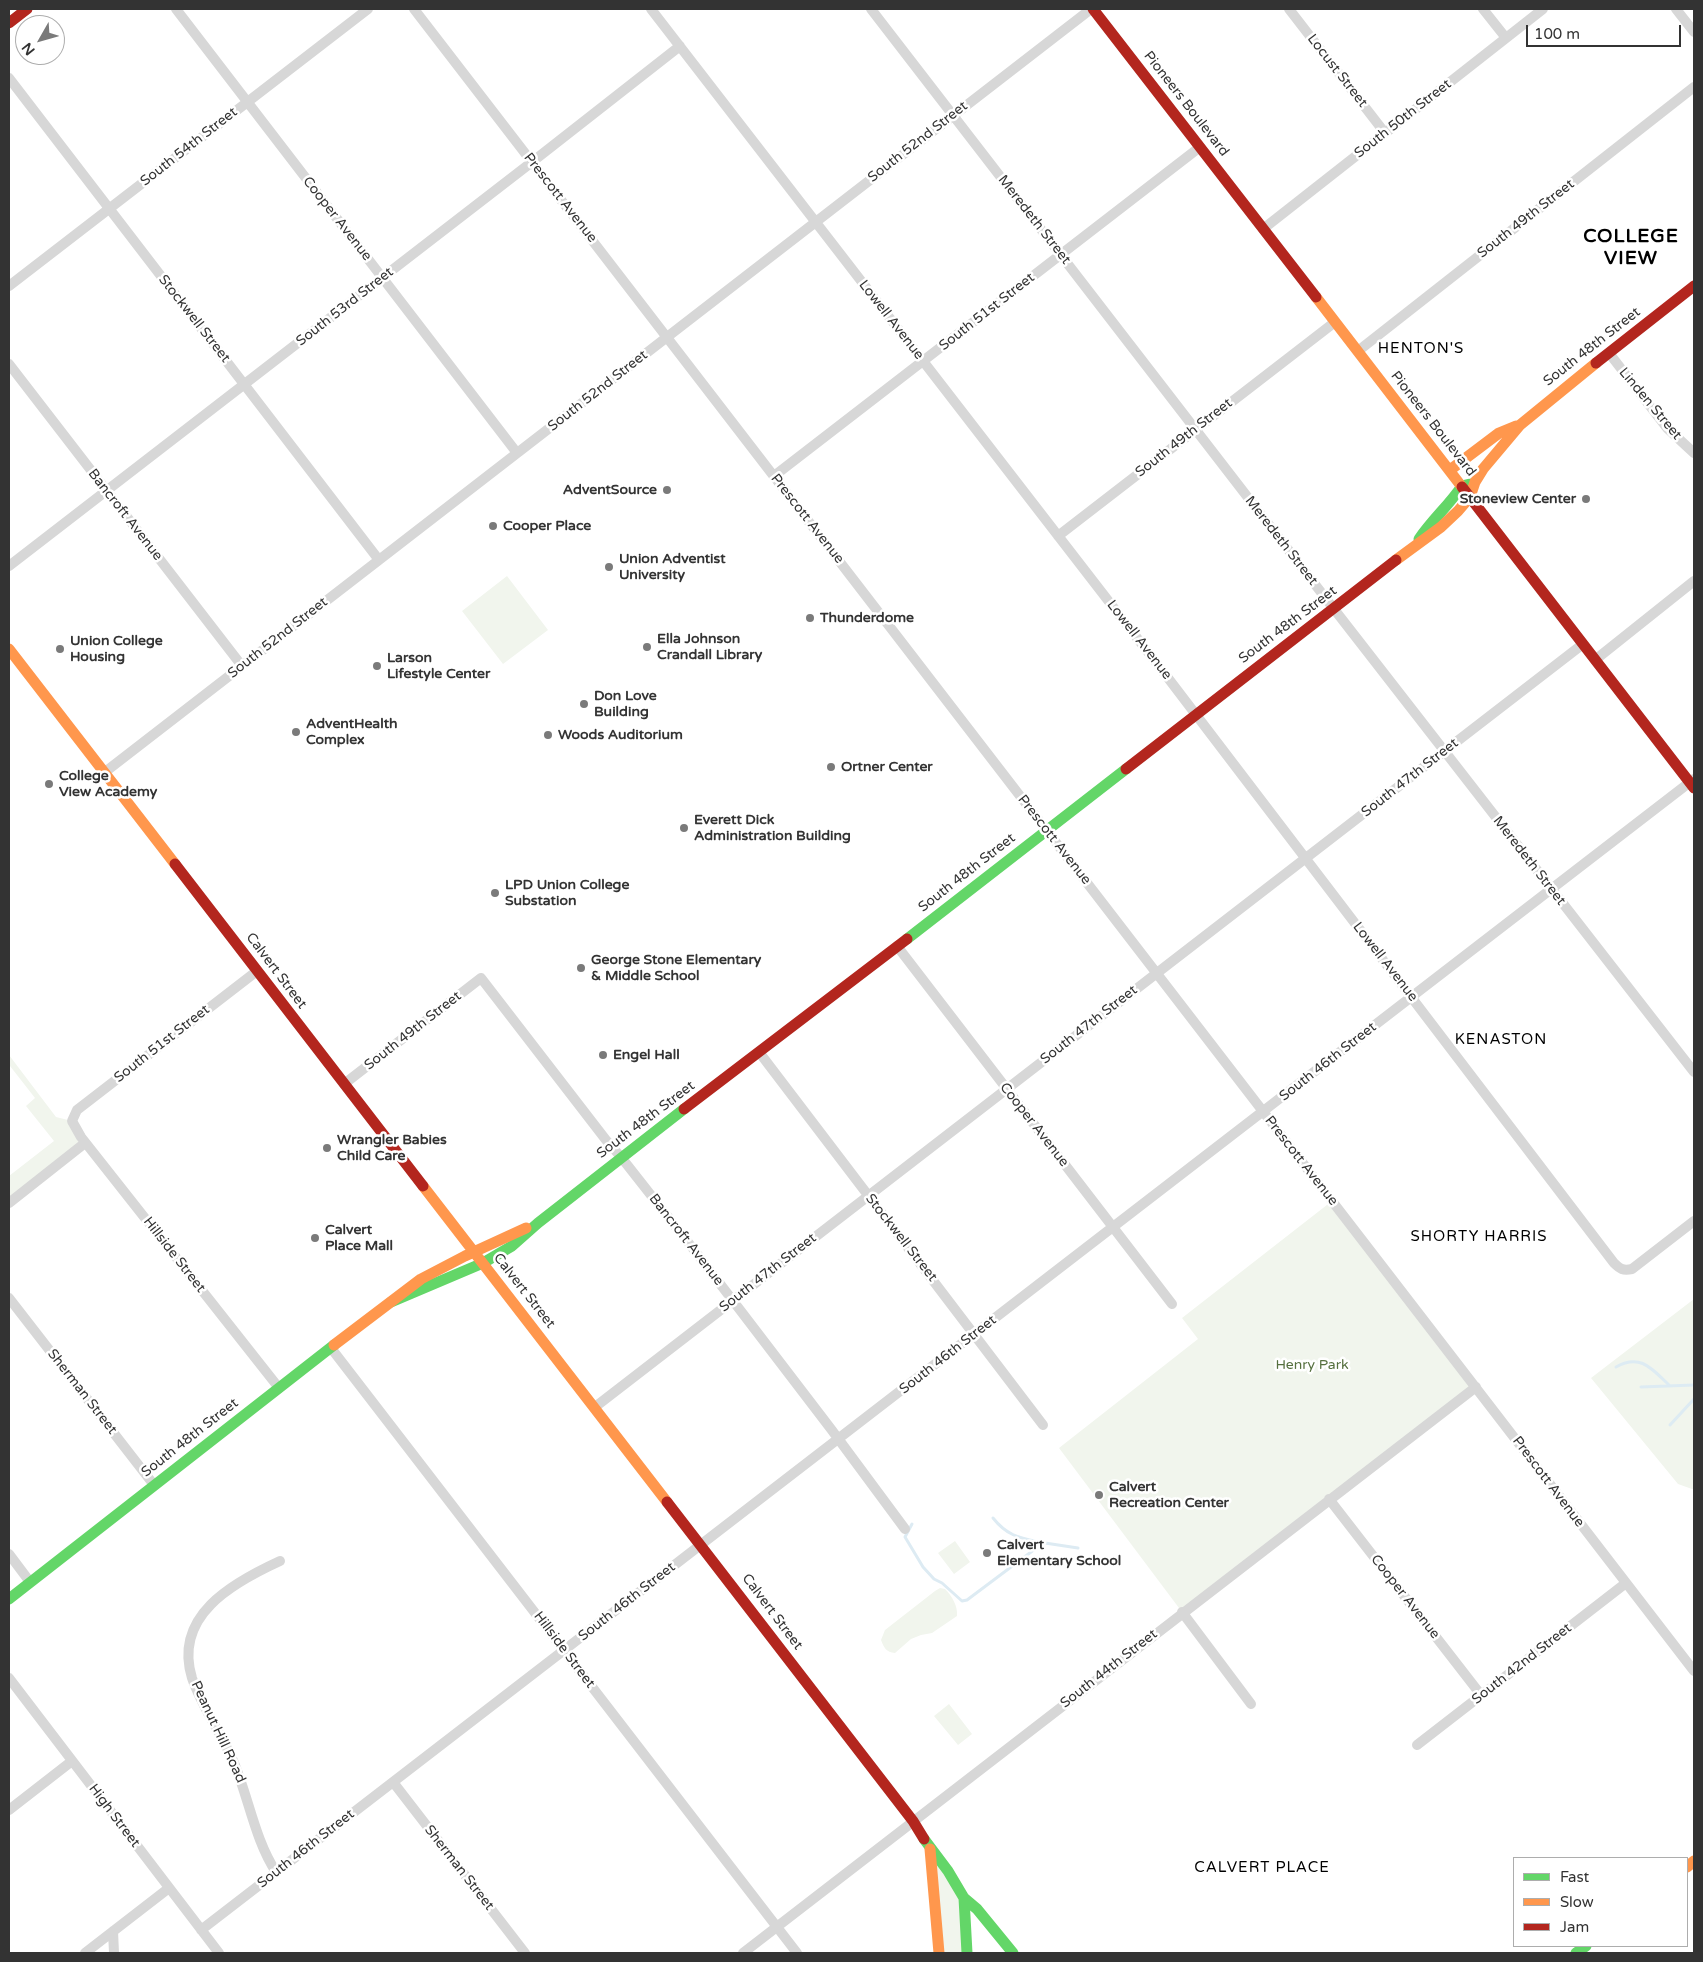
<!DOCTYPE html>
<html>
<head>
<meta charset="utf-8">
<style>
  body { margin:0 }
  #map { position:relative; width:1703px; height:1962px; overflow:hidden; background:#fff; font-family:"Varela Round",sans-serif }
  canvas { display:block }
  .frame { position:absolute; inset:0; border:10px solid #333; pointer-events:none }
  .legend { position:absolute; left:1513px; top:1857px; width:175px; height:90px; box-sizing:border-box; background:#fff; border:1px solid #adadad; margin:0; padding:6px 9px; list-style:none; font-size:15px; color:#333 }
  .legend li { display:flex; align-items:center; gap:10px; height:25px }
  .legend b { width:25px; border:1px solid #adadad }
  .north { position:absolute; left:15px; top:15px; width:50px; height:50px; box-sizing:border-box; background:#fff; border:1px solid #adadad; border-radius:50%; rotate:232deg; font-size:14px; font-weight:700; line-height:20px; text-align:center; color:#333 }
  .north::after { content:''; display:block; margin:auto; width:18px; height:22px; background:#7a7a7a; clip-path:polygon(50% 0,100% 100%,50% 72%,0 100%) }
  .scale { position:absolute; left:1526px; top:25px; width:155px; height:22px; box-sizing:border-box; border:2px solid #333; border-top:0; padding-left:6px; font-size:15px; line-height:18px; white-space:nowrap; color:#333; -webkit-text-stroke:4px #fff; paint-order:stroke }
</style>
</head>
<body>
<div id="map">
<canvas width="1703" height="1962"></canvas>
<div class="frame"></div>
<ul class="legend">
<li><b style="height:6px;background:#63d668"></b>Fast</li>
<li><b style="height:6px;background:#ff974d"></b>Slow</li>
<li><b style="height:6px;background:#b3261e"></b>Jam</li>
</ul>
<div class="north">N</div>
<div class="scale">100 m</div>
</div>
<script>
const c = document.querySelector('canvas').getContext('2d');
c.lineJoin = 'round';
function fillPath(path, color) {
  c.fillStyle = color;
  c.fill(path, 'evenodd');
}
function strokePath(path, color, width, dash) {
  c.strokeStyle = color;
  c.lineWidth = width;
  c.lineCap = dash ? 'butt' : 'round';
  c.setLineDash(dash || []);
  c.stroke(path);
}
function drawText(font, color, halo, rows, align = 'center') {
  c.font = font + ' "Varela Round",sans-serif';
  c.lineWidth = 5;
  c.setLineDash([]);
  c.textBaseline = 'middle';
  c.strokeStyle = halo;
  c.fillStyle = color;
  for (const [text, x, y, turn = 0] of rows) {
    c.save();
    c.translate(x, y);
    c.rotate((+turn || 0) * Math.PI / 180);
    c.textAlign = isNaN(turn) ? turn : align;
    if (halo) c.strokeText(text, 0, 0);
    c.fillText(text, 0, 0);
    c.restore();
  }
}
const green = new Path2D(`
  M507 576 548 630 503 664 462 611Z
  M9 1055 56 1117 72 1121 85 1143 9 1203V1176L54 1141 26 1106 35 1098 10 1066 9 1067Z
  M1332 1201 1476 1387 1182 1612 1059 1448 1198 1339 1182 1318Z
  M1694 1299V1489H1692L1678 1484 1591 1378Z
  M955 1541 970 1562 954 1574 938 1553Z
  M940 1588 945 1589C952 1596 958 1606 957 1616L932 1633 921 1635 911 1639 895 1653C886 1652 884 1648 881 1640L885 1630 935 1591Z
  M949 1704 972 1734 958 1745 934 1716Z
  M930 1848 957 1886 967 1953H939Z`);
const stream = new Path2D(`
  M1616 1367C1641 1353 1652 1369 1670 1386
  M1641 1387 1694 1385
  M1670 1425 1694 1399
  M993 1518C1008 1537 1021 1538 1044 1543
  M912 1524 905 1537 923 1567 934 1579 942 1583 962 1601 967 1600 1039 1546 1045 1543 1078 1548`);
const street = new Path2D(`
  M176 9 517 453
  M414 9 1694 1671
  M651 9 1168 678 1614 1263C1620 1269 1623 1271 1632 1269L1694 1221
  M871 9 1334 609 1694 1072
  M1289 9 1385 133
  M1483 9 1506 38
  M1676 9 1694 32
  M9 78 379 560
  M1263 229 1543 9
  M9 286 368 9
  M1358 351 1694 87
  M1609 353 1667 428 1694 453
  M9 364 242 666
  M774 476 1200 147
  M1058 536 1335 322
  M9 566 532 162 680 46
  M1595 660 1694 581
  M105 772 1091 9
  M897 946 1172 1304
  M257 971 77 1110 72 1121 81 1137 279 1388
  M759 1052 1043 1425
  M344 1084 481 978 606 1140 621 1157 698 1255 831 1429 905 1529
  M9 1203 85 1143
  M9 1298 154 1485
  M331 1348 797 1953
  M595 1407 1583 644
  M1329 1499 1481 1695
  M9 1554 30 1582
  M1182 1612 1251 1704
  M9 1678 219 1953
  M1417 1745 1626 1583
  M393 1782 525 1953
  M9 1810 72 1761
  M276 1872C255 1840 249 1799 234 1763 222 1734 202 1708 192 1678 173 1616 232 1583 280 1561
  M201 1930 1694 779
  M113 1931 114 1953
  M85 1953 169 1888
  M743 1953 1476 1387`);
const fast = new Path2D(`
  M1419 539C1432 520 1449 505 1462 486L1470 484
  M907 939 1126 769
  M391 1302 483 1263 512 1246 538 1223 684 1109
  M9 1599 334 1345
  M924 1839 948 1871 964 1898 977 1909 1013 1953
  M964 1898 967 1953
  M1576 1953 1586 1946`);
const slow = new Path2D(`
  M1316 297 1462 487
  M1450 470 1499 433 1516 426
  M1396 560 1441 527 1458 511 1470 497 1475 482 1483 469 1520 425 1596 363
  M9 649 175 864
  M423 1186 667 1502
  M334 1345 421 1279 465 1256 526 1228
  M930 1849 939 1953
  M1687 1867 1694 1861`);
const jam = new Path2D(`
  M1093 9 1316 297
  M9 23 27 9
  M1596 363 1694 286
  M1462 487 1694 788
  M1126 769 1396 560
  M175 864 423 1186
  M684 1109 907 939
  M667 1502 913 1821 924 1839`);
const markers = [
  [667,490,5,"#7a7a7a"],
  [1586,499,5,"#7a7a7a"],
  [493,526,5,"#7a7a7a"],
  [609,567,5,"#7a7a7a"],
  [810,618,5,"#7a7a7a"],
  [647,647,5,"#7a7a7a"],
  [60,649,5,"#7a7a7a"],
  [377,666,5,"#7a7a7a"],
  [584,704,5,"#7a7a7a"],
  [296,732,5,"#7a7a7a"],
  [548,735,5,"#7a7a7a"],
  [831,767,5,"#7a7a7a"],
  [49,784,5,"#7a7a7a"],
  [684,828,5,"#7a7a7a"],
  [495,893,5,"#7a7a7a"],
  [581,968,5,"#7a7a7a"],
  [603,1055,5,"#7a7a7a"],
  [327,1148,5,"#7a7a7a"],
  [315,1238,5,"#7a7a7a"],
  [1099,1495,5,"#7a7a7a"],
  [987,1553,5,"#7a7a7a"]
];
const streetNames = [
  ["Locust Street",1337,71,52],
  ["Pioneers Boulevard",1186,104,52],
  ["South 50th Street",1403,119,-38],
  ["South 52nd Street",918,142,-38],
  ["South 54th Street",189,147,-38],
  ["Prescott Avenue",560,198,52],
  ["Cooper Avenue",337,219,52],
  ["South 49th Street",1526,219,-38],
  ["Meredeth Street",1034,220,52],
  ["South 53rd Street",345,307,-38],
  ["South 51st Street",987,312,-38],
  ["Stockwell Street",194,319,52],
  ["Lowell Avenue",891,320,52],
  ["South 48th Street",1592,347,-38],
  ["South 52nd Street",598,391,-38],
  ["Linden Street",1650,404,50],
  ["Pioneers Boulevard",1433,424,52],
  ["South 49th Street",1184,438,-38],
  ["Bancroft Avenue",125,515,52],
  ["Prescott Avenue",807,519,52],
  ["Meredeth Street",1281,541,52],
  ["South 48th Street",1288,625,-37],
  ["South 52nd Street",278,638,-38],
  ["Lowell Avenue",1139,640,52],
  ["South 47th Street",1410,778,-38],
  ["Prescott Avenue",1054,840,52],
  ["Meredeth Street",1529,861,52],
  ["South 48th Street",967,873,-38],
  ["Lowell Avenue",1385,962,52],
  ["Calvert Street",276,971,53],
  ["South 47th Street",1089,1025,-38],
  ["South 49th Street",413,1031,-38],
  ["South 51st Street",162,1044,-38],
  ["South 46th Street",1328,1062,-38],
  ["South 48th Street",646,1120,-37],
  ["Cooper Avenue",1034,1125,52],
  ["Prescott Avenue",1301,1161,52],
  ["Stockwell Street",901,1238,52],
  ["Bancroft Avenue",686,1240,52],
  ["Hillside Street",174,1255,52],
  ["South 47th Street",768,1273,-38],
  ["Calvert Street",524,1291,52],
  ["South 46th Street",948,1355,-38],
  ["Sherman Street",82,1392,52],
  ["South 48th Street",190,1438,-38],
  ["Prescott Avenue",1548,1482,53],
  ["Cooper Avenue",1405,1597,52],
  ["South 46th Street",627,1602,-38],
  ["Calvert Street",772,1612,53],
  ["Hillside Street",564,1650,53],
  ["South 42nd Street",1522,1664,-38],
  ["South 44th Street",1109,1669,-38],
  ["Peanut Hill Road",218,1732,65],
  ["High Street",114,1816,53],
  ["South 46th Street",306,1849,-38],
  ["Sherman Street",459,1868,52]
];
const poiNames = [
  ["AdventSource",657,490,"right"],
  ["Stoneview Center",1576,499,"right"],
  ["Cooper Place",503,526],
  ["Union Adventist",619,559],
  ["University",619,575],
  ["Thunderdome",820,618],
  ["Ella Johnson",657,639],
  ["Crandall Library",657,655],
  ["Union College",70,641],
  ["Housing",70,657],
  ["Larson",387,658],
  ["Lifestyle Center",387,674],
  ["Don Love",594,696],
  ["Building",594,712],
  ["AdventHealth",306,724],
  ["Complex",306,740],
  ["Woods Auditorium",558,735],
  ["Ortner Center",841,767],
  ["College",59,776],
  ["View Academy",59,792],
  ["Everett Dick",694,820],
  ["Administration Building",694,836],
  ["LPD Union College",505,885],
  ["Substation",505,901],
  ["George Stone Elementary",591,960],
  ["& Middle School",591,976],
  ["Engel Hall",613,1055],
  ["Wrangler Babies",337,1140],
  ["Child Care",337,1156],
  ["Calvert",325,1230],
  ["Place Mall",325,1246],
  ["Calvert",1109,1487],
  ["Recreation Center",1109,1503],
  ["Calvert",997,1545],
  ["Elementary School",997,1561]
];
const parkNames = [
  ["Henry Park",1312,1365]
];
const neighbourhoodNames = [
  ["HENTON'S",1421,349],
  ["KENASTON",1501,1040],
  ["SHORTY HARRIS",1479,1237],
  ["CALVERT PLACE",1262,1868]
];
const districtNames = [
  ["COLLEGE",1631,237],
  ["VIEW",1631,259]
];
fillPath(green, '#f1f5ed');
strokePath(stream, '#ddebf3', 3);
strokePath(street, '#d7d7d7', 10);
strokePath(fast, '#63d668', 11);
strokePath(slow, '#ff974d', 11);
strokePath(jam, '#b3261e', 11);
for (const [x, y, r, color] of markers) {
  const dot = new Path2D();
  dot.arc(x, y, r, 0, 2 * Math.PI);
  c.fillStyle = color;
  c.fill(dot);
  strokePath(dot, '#fff', 2);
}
drawText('14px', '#333', '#fff', streetNames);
drawText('bold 14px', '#333', '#fff', poiNames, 'left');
drawText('14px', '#56703f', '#fff', parkNames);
c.letterSpacing = '1px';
drawText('15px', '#000', '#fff', neighbourhoodNames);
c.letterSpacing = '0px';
c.letterSpacing = '1px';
drawText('bold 19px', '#000', '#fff', districtNames);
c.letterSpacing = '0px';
</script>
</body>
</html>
